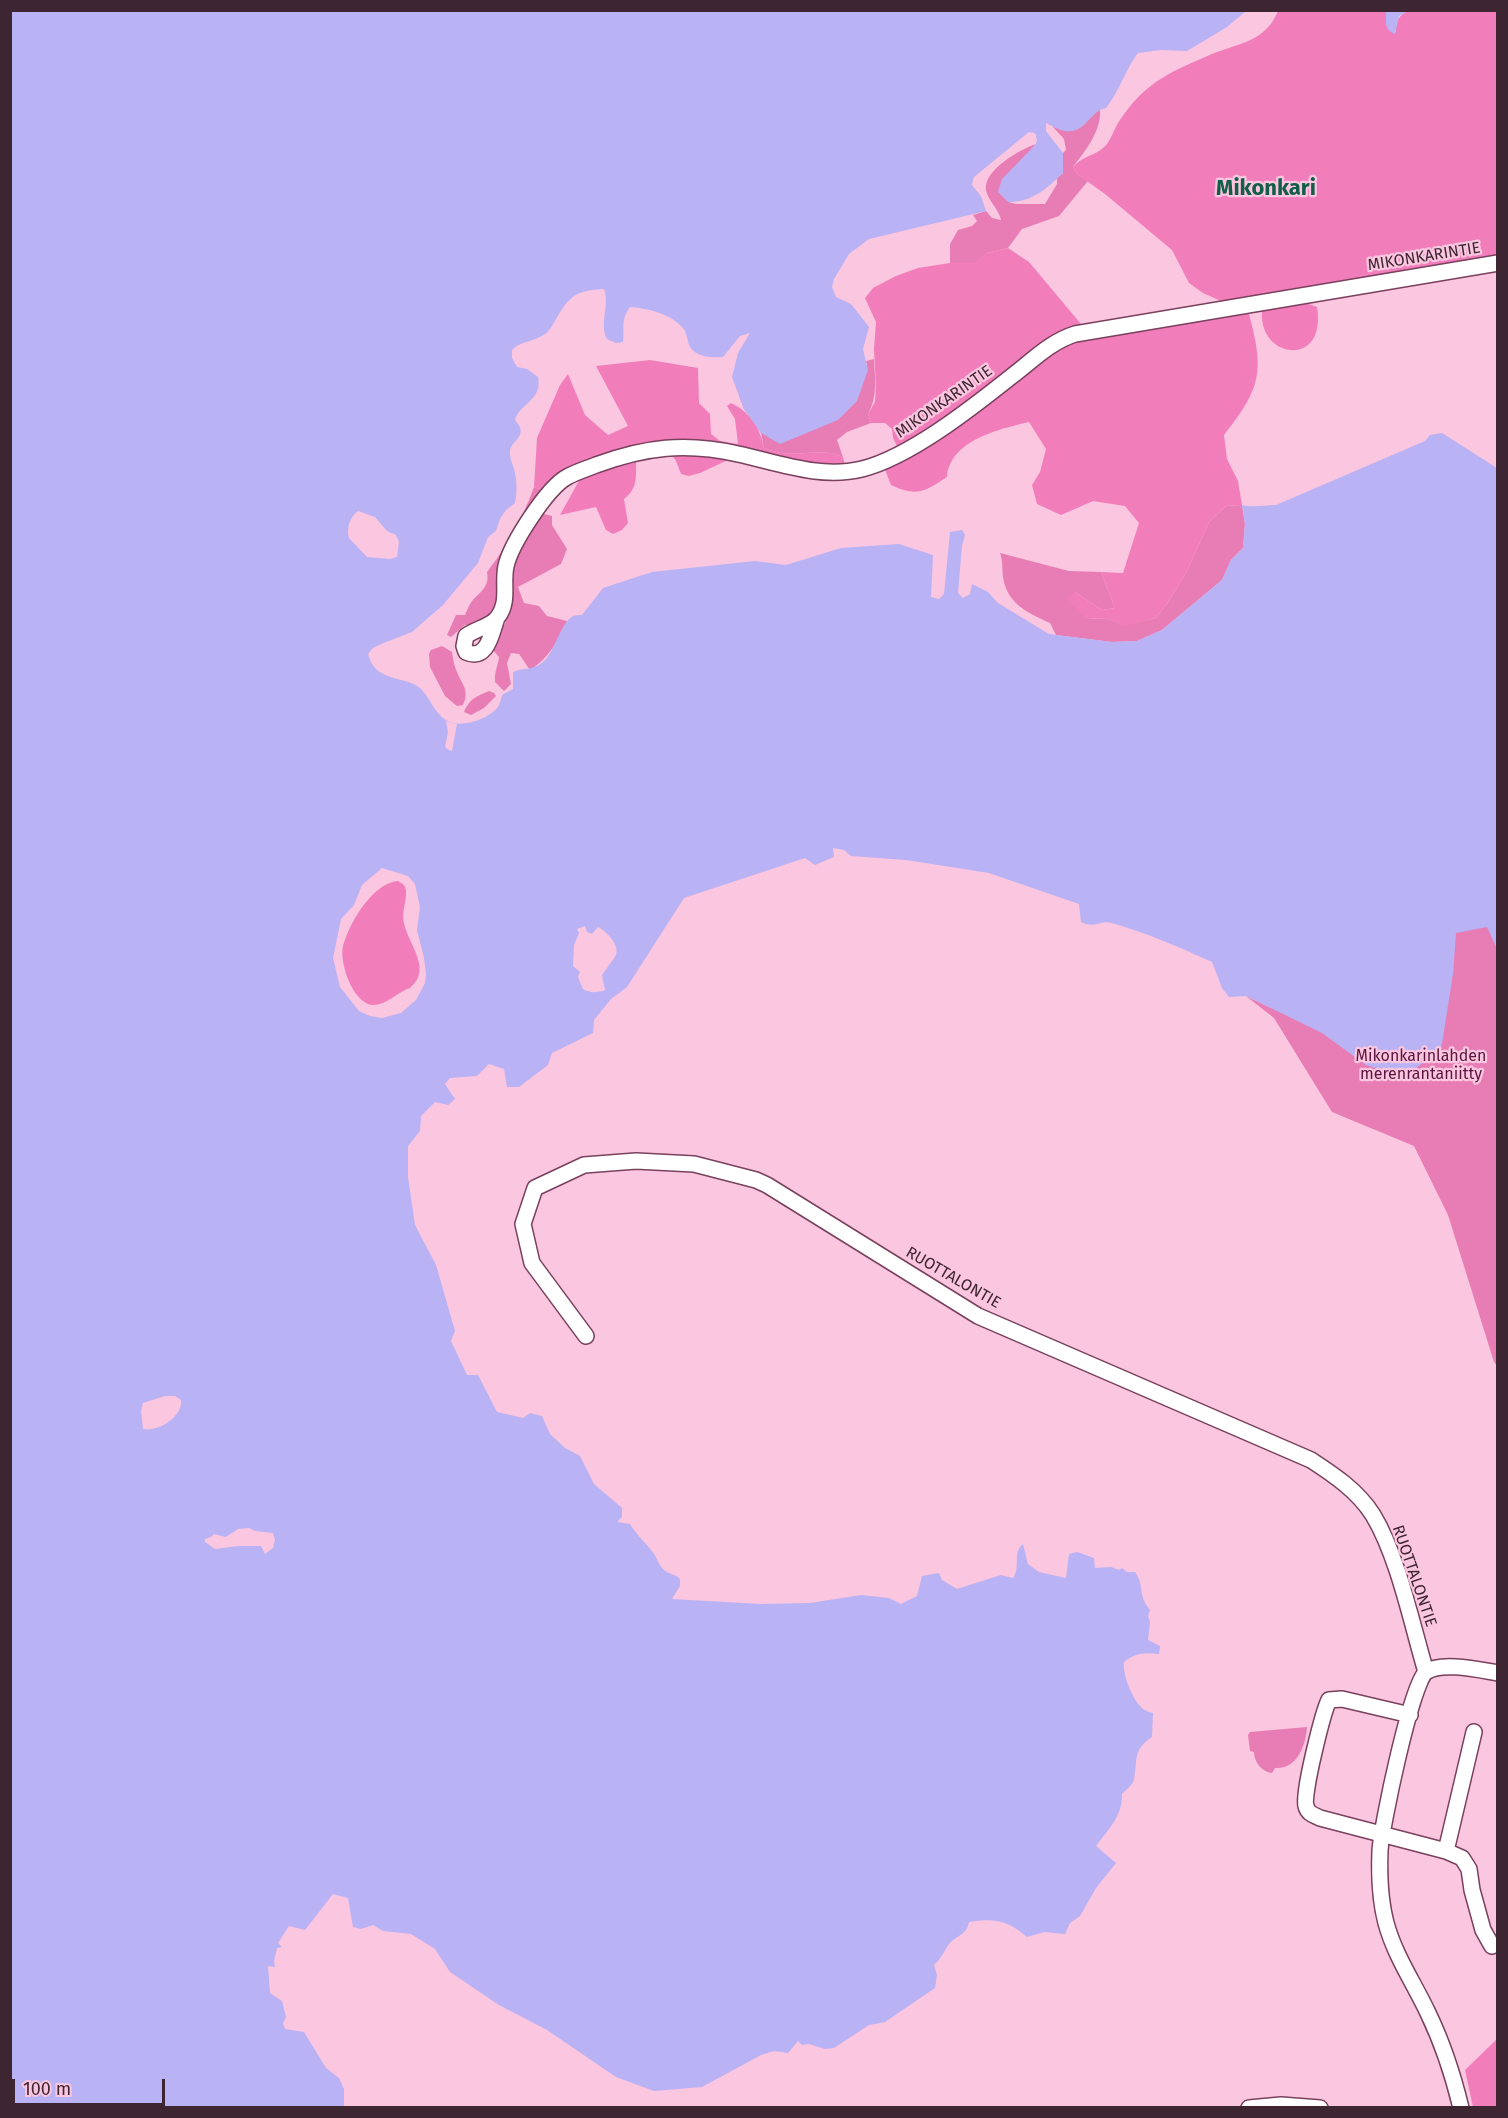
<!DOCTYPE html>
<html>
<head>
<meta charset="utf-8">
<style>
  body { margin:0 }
  #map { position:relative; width:1508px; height:2118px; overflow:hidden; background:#fbc6df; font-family:"Fira Sans",sans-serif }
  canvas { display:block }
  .frame { position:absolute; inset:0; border:12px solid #3e2532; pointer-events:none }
  .scale { position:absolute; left:12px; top:2079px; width:153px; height:27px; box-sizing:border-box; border:3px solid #3e2532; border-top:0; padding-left:8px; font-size:18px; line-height:21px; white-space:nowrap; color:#3e2532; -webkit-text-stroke:4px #fbc6df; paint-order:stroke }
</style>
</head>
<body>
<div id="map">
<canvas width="1508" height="2118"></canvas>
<div class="frame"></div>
<div class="scale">100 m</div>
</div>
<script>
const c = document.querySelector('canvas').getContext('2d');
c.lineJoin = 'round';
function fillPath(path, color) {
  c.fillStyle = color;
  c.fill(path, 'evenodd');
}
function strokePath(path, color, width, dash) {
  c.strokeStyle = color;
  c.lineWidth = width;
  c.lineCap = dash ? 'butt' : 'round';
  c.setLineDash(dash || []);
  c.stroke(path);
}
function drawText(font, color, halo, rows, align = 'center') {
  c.font = font + ' "Fira Sans",sans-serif';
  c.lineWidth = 4.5;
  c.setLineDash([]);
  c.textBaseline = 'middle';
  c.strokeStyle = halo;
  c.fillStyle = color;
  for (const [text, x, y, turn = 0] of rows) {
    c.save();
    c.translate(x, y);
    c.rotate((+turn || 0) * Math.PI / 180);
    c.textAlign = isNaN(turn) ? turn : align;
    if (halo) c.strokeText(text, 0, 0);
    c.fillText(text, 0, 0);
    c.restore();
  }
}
const green = new Path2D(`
  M1100 109C1102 130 1086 150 1073 167L1077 174 1088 181 1059 216 1022 229 1008 248 987 253 974 264 950 263V244L958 230 972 226 977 221 973 215 986 211 992 218 1001 220C999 209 988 201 986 190 983 170 1021 149 1036 144L1020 162 1008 202 1016 204H1045L1057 184V178L1063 173V153L1066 150 1064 139 1052 126C1081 138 1080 125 1100 109Z
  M874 359C875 379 878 396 868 414L871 423 847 432 837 440 843 457C823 447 804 456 783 453 777 453 770 450 764 448L761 433 744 409 736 387 741 379 867 365 866 361Z
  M534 487 541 490 532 508 500 599 492 614 471 625H465L451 637 447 635 456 615H465C467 610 469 605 472 601 480 592 490 587 487 572 507 546 523 518 534 487Z
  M1242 505 1245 524 1243 548 1231 560 1222 580 1162 630 1137 641 1112 642 1056 635 1050 623C1028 613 1007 604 1003 577 1002 569 1003 561 1000 553L1069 571 1101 572 1115 608 1102 610 1075 592 1085 618 1107 619 1124 625 1156 618 1168 602 1187 571 1209 522 1226 506Z
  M540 513 552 516V525L567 549 561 564 518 587 524 603 539 606 547 616 567 621C556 643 551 656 530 670L519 654 511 653 507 663 511 684 504 691 495 682C494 672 498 666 499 657L491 648 494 636 505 624 509 613 508 597 514 556Z
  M442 646 452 652C453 659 454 666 457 672 462 685 470 690 463 705L457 706 445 696 430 667 429 654 431 650Z
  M489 691 494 693 496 696 484 708 471 715 464 712C470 698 476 697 489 691Z
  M1416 914 1497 919V1366L1494 1362 1448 1215 1414 1146 1332 1112 1274 1018 1246 996 1271 1008Z
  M1307 1727C1306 1745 1297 1770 1275 1768L1272 1773C1262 1772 1254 1762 1254 1752L1250 1751 1248 1735 1250 1732Z`);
const forest = new Path2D(`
  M1278 11H1386V25L1396 32C1395 21 1398 17 1407 11H1497V256L1235 301H1221L1203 293 1189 283 1172 250 1105 194 1077 174 1073 167C1083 155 1097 156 1107 144 1112 137 1115 127 1120 120 1145 82 1172 71 1212 54 1240 43 1266 41 1278 11Z
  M1008 248 1029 262 1081 324 1082 329 1014 371 899 450 893 438 892 429 885 423H871L868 414 875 402 876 387 874 349 876 322 865 298 873 288 896 276 918 268 950 263H974L987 253Z
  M1306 303 1317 307C1327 369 1258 359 1262 311L1285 305Z
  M1248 310C1264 370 1263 386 1224 435L1227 459 1238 481 1242 505 1226 506 1209 522 1187 571 1168 602 1156 618 1124 626 1107 619 1085 618 1066 598 1075 592 1102 610 1115 608 1101 572 1123 573 1139 523 1125 506 1093 501 1061 515 1037 504 1032 485 1040 472 1046 449 1029 422C1000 429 950 440 947 477 924 492 917 497 891 485L884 467 1063 343Z
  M650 360 698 368 699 403 710 414 711 434 720 441 738 444 735 419 727 406 731 403C750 412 760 428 764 448 770 450 777 453 784 453 804 456 823 447 843 457L845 465 830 467 678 443 541 490 534 487 537 438 560 385 568 374 585 415 608 435 628 426 596 366Z
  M670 452 734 457 700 473 689 476 681 474 676 461Z
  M636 460C636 476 638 489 624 499L628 523 622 530 613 534 606 530 596 507 560 515 580 479 585 474Z
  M398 881 404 885 406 890C407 901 401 912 404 923 408 944 433 969 410 988 398 992 385 1006 372 1005 353 1003 339 963 343 946 349 924 372 883 398 881Z
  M1497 2039V2107H1473L1465 2070Z`);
const water = new Path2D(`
  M11 11H1246L1227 27 1187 51 1161 50 1138 53C1125 70 1120 90 1106 108 1089 111 1086 134 1065 131 1059 130 1052 126 1046 123V131L1063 153V173C1046 189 1033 202 1008 202L998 192 1002 179 1036 144 1037 139 1033 132 974 178 972 185 981 196 986 211 869 239 849 254 834 279 832 287 836 297 851 304 869 327 863 349 868 370 857 401 838 420 780 444 761 433 744 409 732 377 738 353 750 333 740 336 723 357C712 358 694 357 689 345 687 339 687 332 682 327 671 314 646 308 630 307 620 321 625 327 623 342L616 343 607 339C599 324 610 305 604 289 577 290 569 296 556 319 553 324 550 331 545 334 534 342 520 341 512 350V358L517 367 527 369 538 377C543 400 519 404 515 420 531 438 508 440 510 454 510 460 514 467 515 473 517 483 517 493 515 503L506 510 500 519 496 531 488 537 478 563 443 605 412 632 381 644 373 648 368 654C375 683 404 675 420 688 430 697 434 713 446 720 459 729 487 720 497 708 500 705 501 699 502 695L513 689V672C525 667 533 671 544 661 555 651 561 622 573 616 576 615 579 615 582 615L603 588 652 572 755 561 786 565 841 548 899 544 933 555 931 597 939 599 944 594 950 532 962 530 965 535 962 546 958 593 963 598 970 594 972 584 988 592 998 603 1049 634 1112 642 1137 641 1162 630 1222 580 1231 560 1243 548 1245 524 1242 505C1254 508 1264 505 1276 505L1425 441 1430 435 1442 433 1497 468V949L1487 927 1456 933 1453 974 1441 1050 1403 1077 1366 1065 1322 1033 1246 996 1229 997 1222 988 1212 962C1179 947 1147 933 1112 923 1099 920 1096 929 1081 922L1079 904 989 873 906 860 851 856 844 850 833 848 834 857 815 865 805 858 684 898 627 987 611 999 594 1020 593 1033 552 1053 548 1065 519 1087H507L504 1069 489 1064 477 1076 450 1078 445 1084 455 1099 448 1105 435 1102 421 1116 420 1131 408 1146V1177L415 1225 436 1265 455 1331 451 1341 467 1375H478L497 1412 523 1418 530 1413 542 1416 550 1434 565 1448 580 1456 594 1484 622 1508V1517L617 1522 630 1524C636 1534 644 1541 651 1550 657 1556 657 1563 664 1570 669 1574 675 1574 680 1579V1586L672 1599 761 1604 810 1603 861 1595 889 1598 901 1604 917 1596 922 1576 939 1573 942 1580 957 1589 1001 1575 1013 1578C1021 1567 1012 1553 1023 1544L1028 1564 1039 1572 1066 1578 1069 1554 1077 1552 1094 1558 1095 1568 1111 1567 1119 1570 1122 1568 1127 1572H1135C1145 1586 1137 1594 1150 1610L1148 1616 1150 1622 1148 1640 1160 1646 1159 1654C1146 1652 1134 1653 1124 1662 1122 1674 1133 1701 1143 1709 1144 1710 1151 1713 1153 1713L1152 1737C1132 1750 1138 1760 1134 1779 1133 1785 1126 1790 1122 1794 1123 1815 1108 1830 1096 1846L1116 1863 1096 1888 1080 1916 1070 1923 1065 1934 1044 1932 1027 1937C1007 1920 995 1918 969 1922 967 1935 957 1935 949 1944 944 1951 941 1959 934 1965L937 1975 935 1988 885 2022 869 2025 834 2048 825 2049 809 2044 802 2045 798 2041 788 2053 774 2051 761 2055 702 2087 654 2091 616 2077 547 2030 499 2005 450 1972 435 1949 411 1934 383 1931 373 1925 361 1929 353 1927 348 1898 333 1894 305 1930 289 1926 278 1943 282 1947 277 1948 274 1961 275 1967 268 1966 270 1993 282 2001 286 2017 283 2023 285 2029 304 2032 326 2068 339 2078 344 2089V2107L11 2108ZM358 511 375 517 387 531 396 535 399 542 397 557 390 559 367 557 349 538C346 528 350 517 358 511ZM382 868 408 876 415 884 420 907 417 930 424 958 426 974 425 983 416 1000 401 1013 382 1018 370 1016 359 1011 340 987 333 958 341 919 354 905 362 885ZM585 926 587 932 592 934 598 927C606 931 620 945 616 955 615 957 605 971 602 975L605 990C597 993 590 993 583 989L578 977 580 972 573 966 574 945 579 933 577 929ZM165 1396H175L181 1400C183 1417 158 1432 143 1429L141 1411 143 1403ZM249 1528 255 1531 273 1533 275 1540 273 1548 265 1554 261 1546H239L215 1549 205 1542V1539L211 1537 214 1534 226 1537 238 1529Z
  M1386 11H1408L1399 16 1395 34C1384 30 1386 21 1386 11Z`);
const pier = new Path2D(`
  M1029 132 1036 134V144L1030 146 1034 139 1033 136 1030 135 976 179 975 184 984 195 989 210 988 213 981 196 972 185 974 177Z
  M446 721 457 724 452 751 449 750 445 747 448 732Z`);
const minor = new Path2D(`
  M496 621C491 635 487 661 466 652L464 646 466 636C475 629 490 627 497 618 510 602 502 584 506 566 511 544 547 488 567 477 576 472 586 469 596 465 645 447 686 442 738 454 779 463 820 479 862 469 910 457 973 407 1012 376 1033 360 1050 342 1075 334L1498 263
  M586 1336 532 1263 523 1224 535 1188 584 1165 636 1161 694 1164 756 1180 767 1185 978 1316 1311 1460C1334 1475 1358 1491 1373 1515 1398 1556 1412 1625 1426 1672
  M1410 1715 1342 1699 1329 1700C1323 1712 1302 1795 1306 1806 1308 1814 1314 1815 1320 1818L1446 1851 1462 1858 1469 1869 1472 1890 1483 1930 1492 1946
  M1446 1851 1474 1732
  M1249 2108 1281 2105 1320 2108
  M1461 2108C1453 2075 1443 2044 1428 2013 1414 1983 1395 1956 1386 1923 1380 1900 1379 1875 1380 1851 1381 1828 1412 1681 1426 1672 1441 1661 1480 1670 1498 1673`);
const streetNames = [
  ["MIKONKARINTIE",1424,257,-9],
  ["MIKONKARINTIE",944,402,-35],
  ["RUOTTALONTIE",953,1278,30],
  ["RUOTTALONTIE",1414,1576,71]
];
const parkNames = [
  ["Mikonkarinlahden",1421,1057],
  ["merenrantaniitty",1421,1075]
];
const districtNames = [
  ["Mikonkari",1266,189]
];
fillPath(green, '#e87db5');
fillPath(forest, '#f17ebb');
fillPath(water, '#b9b2f4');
fillPath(pier, '#fbc6df');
strokePath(minor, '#79415e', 18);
strokePath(minor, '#fff', 15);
drawText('16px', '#3e2532', '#fbc6df', streetNames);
drawText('16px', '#5a143d', '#fbc6df', parkNames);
drawText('bold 22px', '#125e48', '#fbc6df', districtNames);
</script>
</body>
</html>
